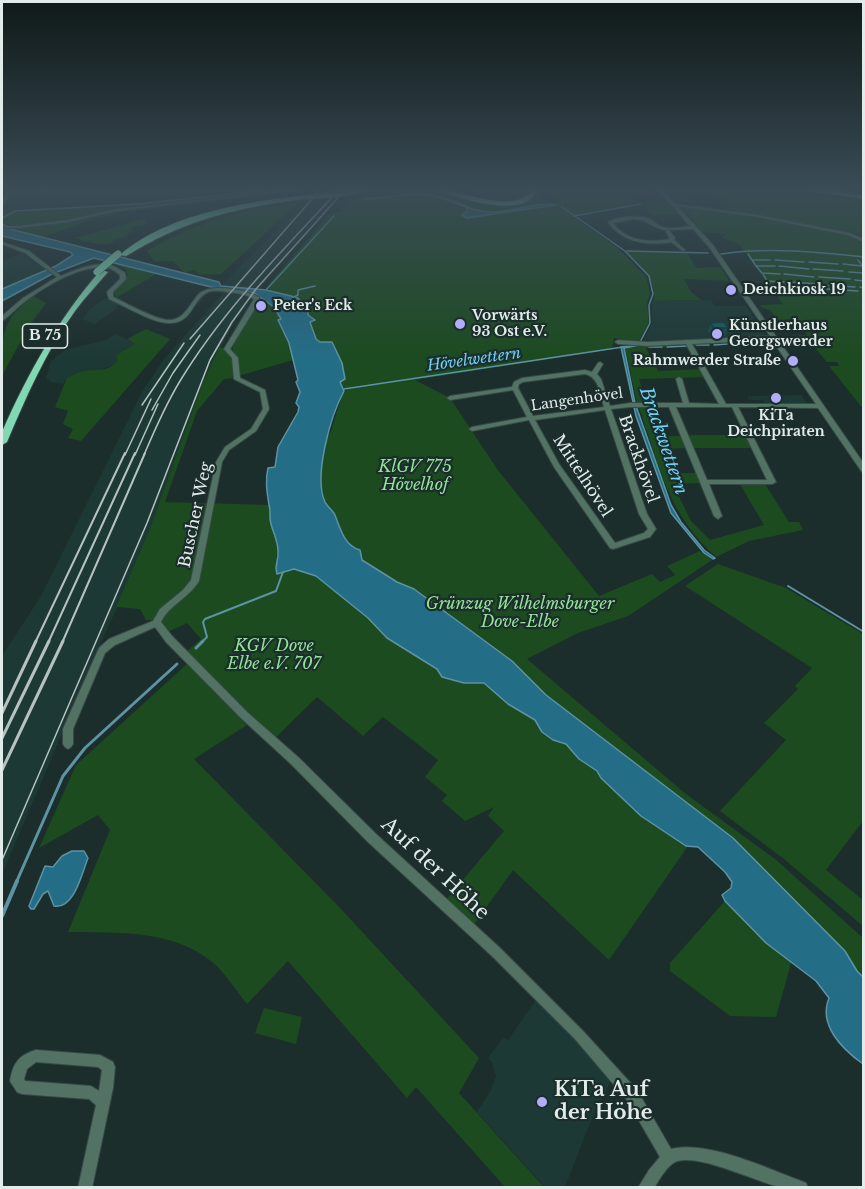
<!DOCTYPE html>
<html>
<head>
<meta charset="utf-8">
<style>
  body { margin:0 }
  #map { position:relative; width:865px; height:1189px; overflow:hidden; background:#1c2e2c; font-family:"Libre Baskerville",serif }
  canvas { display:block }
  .frame { position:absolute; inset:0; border:3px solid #e1ecea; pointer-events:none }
</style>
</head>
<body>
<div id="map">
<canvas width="865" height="1189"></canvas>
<div class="frame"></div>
</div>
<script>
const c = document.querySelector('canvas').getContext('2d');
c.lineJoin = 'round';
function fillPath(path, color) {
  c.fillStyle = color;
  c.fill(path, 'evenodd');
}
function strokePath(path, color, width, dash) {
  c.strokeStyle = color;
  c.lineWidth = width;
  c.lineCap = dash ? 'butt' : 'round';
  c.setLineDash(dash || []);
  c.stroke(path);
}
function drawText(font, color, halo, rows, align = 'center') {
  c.font = font + ' "Libre Baskerville",serif';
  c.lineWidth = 4.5;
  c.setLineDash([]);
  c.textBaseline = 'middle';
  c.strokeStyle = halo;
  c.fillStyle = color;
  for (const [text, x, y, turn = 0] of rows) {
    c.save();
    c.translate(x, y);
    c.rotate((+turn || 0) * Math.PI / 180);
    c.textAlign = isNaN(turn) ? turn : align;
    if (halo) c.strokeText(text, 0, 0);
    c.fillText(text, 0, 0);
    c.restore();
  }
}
const built = new Path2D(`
  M21 191H250L89 207 2 211Z
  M342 196 257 290 221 286 305 201Z
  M22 253 46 270 2 289V261Z
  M224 292 244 294 243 297 251 298 231 328 207 374 149 531 2 874V656L41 596 142 392 164 359Z
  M106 298 119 303 116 309 95 324 82 319 91 308Z
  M711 300 715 306H746L766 336 643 341 652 323V301Z
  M116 334 135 344 116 355 117 361 113 365 95 372 81 371 67 378 63 384 51 382 46 378 51 361 65 350 106 340Z
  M802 395 806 403H765L763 400H749L747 396Z
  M536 1000 580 1044 611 1080 588 1128 565 1187H545L477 1112 490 1092 496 1076 492 1063 488 1058 504 1037 508 1040Z`);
const green = new Path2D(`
  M250 191H303L122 212 83 223 41 238 2 227V210L89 207Z
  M376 191C397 191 420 189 441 192 469 196 509 215 535 197L538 191H542V200L558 202 547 191H647L626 194 642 204 666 201 678 214 652 216 641 204 574 217 617 247 646 277 650 293 647 303 649 323 639 341 614 338 612 349 415 380 450 398 497 469 599 596 652 574 660 582 675 575 667 566 700 551 712 560 628 616 578 633 527 659 686 794 775 859 863 938V977L857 971 845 951 733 838 546 695 512 661 414 589 397 582 362 560 341 532 335 514 325 503 320 477 324 443 331 431 343 392 349 389 341 387 342 363 332 342H320L316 339 310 321 314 320 308 315V311L298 298 269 292 270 283 330 214 341 211 351 198Z
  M478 191H527V192C519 205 487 204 478 191Z
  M684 191H786L863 200V238L858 234 726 209 728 200Z
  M299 202 221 274 200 275 194 270 185 273 173 261 155 262 147 251C194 222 245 209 299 202Z
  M682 207 746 216 851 235 863 244V409L829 366H839L837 362H827L810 342 785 341 781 336 807 335 799 325H801L798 319 777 320 771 311 761 307 760 305 783 304 739 244 722 238 726 234 702 232Z
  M144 219 147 224 131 227 133 230 125 237 112 240 114 242C101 247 88 242 75 238Z
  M626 251 687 252 696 268 720 267 729 281 684 279 691 292 702 300 654 301C657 278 640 266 626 251Z
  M119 263 158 273 116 298 114 292 128 275 126 269 117 265Z
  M33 296 46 303 29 326 2 376C2 336 0 321 33 296Z
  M262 299C281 306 288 341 293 360L238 376 232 345Z
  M146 329 170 339 81 441 68 438 73 429 63 424 68 411 55 407 67 378C71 376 76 373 80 372 94 368 106 374 117 361L116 355 135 344 127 339Z
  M686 343 688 346 646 348 658 371 702 369 707 377 639 379 644 394 641 395 643 404 637 403 625 348Z
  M219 348H225L233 358 234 378 224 379 197 411 165 502 269 505C270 526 282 544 275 564L309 572 316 576 368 618 387 638 437 669 442 677 464 683H484L508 704 535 720 542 732 553 740 566 744 579 759 597 771 601 778 641 816 688 846 609 960 513 870 473 926 446 900 504 831 488 816 494 807 465 821 442 801 447 795 425 777 438 760 383 717 363 736 317 697 274 739 251 720 187 651 201 639 187 623 166 633 161 620H146L140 609 117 607 104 635 149 531 202 385Z
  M639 408H647L657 436H681L686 448 661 449 670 473H696L700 483 673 484 691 521 710 540 764 525 740 484H765L789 522H799L803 530 749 541 716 557C667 513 660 467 639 408Z
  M687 435H745L752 448H693Z
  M718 564 786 588 863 634V821L826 870 863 900V926L784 859 720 811 786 740 764 723 798 689 795 686 812 668 685 586Z
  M187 664 247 725 194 759 341 909 479 1058 459 1093 544 1187H505L416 1087 407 1098 288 961 247 1004C236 991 225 972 211 961 170 929 117 933 68 932L110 830 98 815 39 848 76 765Z
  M725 901 755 933 759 934 766 943 791 963 776 1017 730 1016 670 971V963Z
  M264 1008 302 1017 296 1044 255 1033Z`);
const water = new Path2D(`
  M419 194C442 194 460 208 482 211 508 215 534 201 556 205L467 218 462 215 467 211 466 206C455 202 441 196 429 195 408 192 384 200 363 199Z
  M2 227 219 282 221 286 266 290 291 296 298 298 308 311V315L315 320 310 322 316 339 320 342H332L342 363 345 379 340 382 344 391C331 415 313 476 325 502 327 506 334 512 335 515 340 529 345 546 360 550L362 560 397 582 414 589 512 661 546 695 733 838 845 951 857 971 863 977V1064C842 1049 818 1025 829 998L816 981 766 943 725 901 722 895 731 888 732 882 725 872 698 847 686 846 641 816 601 778 597 771 579 759 566 744 553 740 542 732 535 720 508 704 484 683H464L442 677 437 669 387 638 368 618 316 576 294 569 277 574C274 563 279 561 278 551 278 541 273 532 271 524 269 518 271 511 269 505 267 492 265 481 268 468L275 467 278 447 298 412 299 407 296 403 300 392 296 382 298 380 289 343 278 320 281 319 274 307 254 293 211 287 94 258 52 274 2 301V289L56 266 73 255 70 252 2 236Z
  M640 345 624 348 635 403 671 505 681 522 704 550 715 558 713 559 704 553 671 513 636 416 621 347Z
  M72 851H84L88 858C82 873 74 910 54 906L48 891 43 894 34 909H31L29 906 45 866 53 867 62 856Z`);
const streamFar3 = new Path2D(`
  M562 207 625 251 649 276 653 294 649 305 650 323 639 344
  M574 216 641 204
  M2 218 15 211 139 204 259 191
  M627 251 708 253
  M721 254C768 247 817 252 864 257
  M748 254 752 260H770
  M752 260 756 266H775
  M775 260 804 262
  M858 260 864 268
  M809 262 838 264
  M843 264 862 266
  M756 266 762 273 780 274
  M779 266 809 269
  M813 269 843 271
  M849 272 864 273
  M763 274 767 281 784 282
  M784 274 814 277
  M819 277 850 279
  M855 280 864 281
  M767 281 770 285H786
  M789 282 819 284
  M824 285 855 287
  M792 286 821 288
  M860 287 864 288
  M827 289 858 291
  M266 290 334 216
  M292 298 298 295V290L315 286
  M696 345H709
  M714 345 727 344
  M649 347H662
  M667 347 687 346
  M344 389 623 347`);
const streamFar2 = new Path2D(`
  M788 586 864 632
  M201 643 207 637 203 622 205 619 276 591 283 572`);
const streamFar1 = new Path2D(`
  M196 648 203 641
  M16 883 63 776 85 748 177 664`);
const stream = new Path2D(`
  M2 916 17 881`);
const minor = new Path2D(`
  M7 191H11L10 193 46 191 9 195 4 205 2 206V202Z
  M273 191H290L117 211 68 222 19 228H7L2 226V223L8 226H19L68 220 117 209Z
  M659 191H664L675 204 758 215 849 233 864 239V242L848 235 758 217 677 206 713 245 864 464V472H862L818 408 738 407 776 482 772 484H709L722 516 718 519 714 516 669 407H630L611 409 647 514 656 529 650 537 613 549 610 548 554 467 529 420 472 431 469 429 472 427 527 417 513 390 450 400 447 398 450 396 512 387 514 382 522 378 585 370 592 372 598 363 600 362 603 364 597 374 601 379 610 406 630 403H683L676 379 679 377 682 379 689 403 719 404 686 344 647 346 618 344 615 342 618 340 647 342 770 336 709 247 693 229 669 230 675 238 674 240 685 250 683 251 671 242C647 246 623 243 608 222 618 217 638 214 650 219 654 221 657 225 662 227 670 230 682 227 690 226ZM634 219C649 220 652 228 665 230L670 239C649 243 626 241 613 223ZM772 340 816 404H726L692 344ZM585 374C599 377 600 394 604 407L533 416 518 388 519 384 523 382ZM676 407H732L767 480H707ZM605 410 639 514 648 529 644 533 615 543 559 464 535 420Z
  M2 242 29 251 61 276C77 269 94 262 111 265 116 267 121 270 125 273L126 279 113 292V297C126 303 157 321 170 320 186 319 190 302 200 293 213 283 246 290 259 297V302L230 349 238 358 240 378 265 390 269 409 256 431 229 450 222 462 199 581C189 598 169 605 161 622L172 636 247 712 299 758 376 834 500 948 583 1031 637 1090 671 1149C707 1140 766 1168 801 1181L806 1183 808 1188C799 1188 788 1189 780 1187 756 1182 697 1152 675 1162 666 1167 659 1180 654 1188H638L649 1170 660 1157 627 1100 575 1039 492 956 368 842 291 764 241 718 166 642 155 627 115 645 105 653 73 729V744L71 747 68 749 65 747 63 744V729L99 648 109 639 153 621 160 609 183 590 191 580 216 462 225 447 251 429 263 409 260 392 234 379 232 358 224 349 254 299C246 294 237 293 227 292 221 291 214 290 208 292 192 299 193 323 170 323 154 324 125 306 109 299L107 292 120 279V275C116 272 113 269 108 268 82 264 47 285 27 300 18 306 11 315 2 321V316L23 298 57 277 25 253 2 244Z
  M36 1050 100 1055 113 1062 115 1067 113 1088 92 1188H78L96 1105 89 1099 22 1094 17 1092 10 1081C13 1063 19 1055 36 1050ZM36 1062 98 1067 102 1070 99 1091 91 1086 25 1081 24 1079 27 1069Z`);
const highway = new Path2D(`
  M342 191H365C346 198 317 198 296 200 231 209 183 221 126 256L120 255C175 207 273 199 342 191Z
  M442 191C467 191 512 215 531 191H537C535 194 533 197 531 199 514 214 461 200 442 191Z
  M808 191H831L864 195V199Z
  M101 270 108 272C97 285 85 297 75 311 46 351 26 397 7 442L2 445V432C28 373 58 319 101 270Z`);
const tram = new Path2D(`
  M2 860 147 523 210 360 232 322 256 289 344 191`);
const railFar2 = new Path2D(`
  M190 339 319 191
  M142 405 184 343
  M152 410 173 373 200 335
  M125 455 151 399
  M135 455 158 404
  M144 455C155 429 166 404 180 381 223 310 282 251 338 191`);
const railFar1 = new Path2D(`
  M35 643 125 453
  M48 643 135 453
  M62 643 145 453`);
const rail = new Path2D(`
  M2 713 36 641
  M2 738 49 641
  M2 770 63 641`);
const highwayBridge = new Path2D(`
  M97 272 118 254`);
const wall = new Path2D(`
  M667 191H683L689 196 687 203 676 200Z
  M710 323 728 328 725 336H711L708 331Z`);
const shadedWall = new Path2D(`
  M179 191H193L180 195Z`);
const building = new Path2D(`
  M676 191H683L689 196 678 193Z
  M724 322 728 328H714L710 323Z`);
const markers = [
  [731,290,6,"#b1adfa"],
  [261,306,6,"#b1adfa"],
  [460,324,6,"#b1adfa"],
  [717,334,6,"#b1adfa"],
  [793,361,6,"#b1adfa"],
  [776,398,6,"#b1adfa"],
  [542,1102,6,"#b1adfa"]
];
const farPoinames = [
  ["Deichkiosk 19",743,290],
  ["Peter's Eck",273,306],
  ["Vorwärts",472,316],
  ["93 Ost e.V.",472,332],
  ["Künstlerhaus",729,326],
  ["Georgswerder",729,342],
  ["Rahmwerder Straße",781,361,"right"],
  ["KiTa",776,416,"center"],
  ["Deichpiraten",776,432,"center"]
];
const farStreetnames = [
  ["Langenhövel",577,400,-8]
];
const shields = [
  [45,336,45]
];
const shieldNames = [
  ["B 75",45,336]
];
const farWaternames = [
  ["Hövelwettern",474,360,-8]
];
const streetNames = [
  ["Brackhövel",638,459,71],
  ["Mittelhövel",582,476,57],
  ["Buscher Weg",196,515,-78]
];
const parkNames = [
  ["KlGV 775",415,467],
  ["Hövelhof",415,485],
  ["Grünzug Wilhelmsburger",520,604],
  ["Dove-Elbe",520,622],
  ["KGV Dove",274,646],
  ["Elbe e.V. 707",274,664]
];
const waterNames = [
  ["Brackwettern",663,441,71]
];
const nearStreetnames = [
  ["Auf der Höhe",435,869,43]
];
const nearPoinames = [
  ["KiTa Auf",554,1090],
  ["der Höhe",554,1113]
];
fillPath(built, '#1d3935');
fillPath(green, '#1c4b20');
fillPath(water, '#246d87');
strokePath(water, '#5d93a5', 1.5);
strokePath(streamFar3, '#5d93a5', 1.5);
strokePath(streamFar2, '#5d93a5', 2);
strokePath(streamFar1, '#5d93a5', 3);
strokePath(stream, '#5d93a5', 4);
strokePath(minor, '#384947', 2);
strokePath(highway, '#384947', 2);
fillPath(minor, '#527364');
fillPath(highway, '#81d9b4');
strokePath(tram, '#b6c2c0', 1.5);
strokePath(railFar2, '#b6c2c0', 1.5);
strokePath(railFar1, '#b6c2c0', 2);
strokePath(rail, '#b6c2c0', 3);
strokePath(highwayBridge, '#384947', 8, []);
strokePath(highwayBridge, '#81d9b4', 7);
fillPath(wall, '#174b51');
fillPath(shadedWall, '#133d42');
fillPath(building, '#1b575e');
strokePath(building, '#133d42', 1.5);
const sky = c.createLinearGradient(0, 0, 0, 358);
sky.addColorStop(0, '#0f1918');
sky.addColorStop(0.53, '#3a4c56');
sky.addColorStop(1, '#3a4c5600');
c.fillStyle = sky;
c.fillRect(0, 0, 865, 358);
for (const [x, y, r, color] of markers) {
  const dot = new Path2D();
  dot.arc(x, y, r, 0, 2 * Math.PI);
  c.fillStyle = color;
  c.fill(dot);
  strokePath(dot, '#1c2e2c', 2);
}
drawText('bold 14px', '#e1ecea', '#1c2e2c', farPoinames, 'left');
drawText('14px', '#e1ecea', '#1c2e2c', farStreetnames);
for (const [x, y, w] of shields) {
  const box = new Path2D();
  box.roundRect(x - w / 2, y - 12, w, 24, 4.5);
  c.fillStyle = '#1c2e2c';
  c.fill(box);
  strokePath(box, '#e1ecea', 1.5);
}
drawText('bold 15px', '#e1ecea', null, shieldNames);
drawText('italic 15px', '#70d1f6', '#1c2e2c', farWaternames);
drawText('16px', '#e1ecea', '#1c2e2c', streetNames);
drawText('italic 16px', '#94e498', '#1c2e2c', parkNames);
drawText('italic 18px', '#70d1f6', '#1c2e2c', waterNames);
drawText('20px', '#e1ecea', '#1c2e2c', nearStreetnames);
drawText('bold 20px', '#e1ecea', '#1c2e2c', nearPoinames, 'left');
</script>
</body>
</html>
